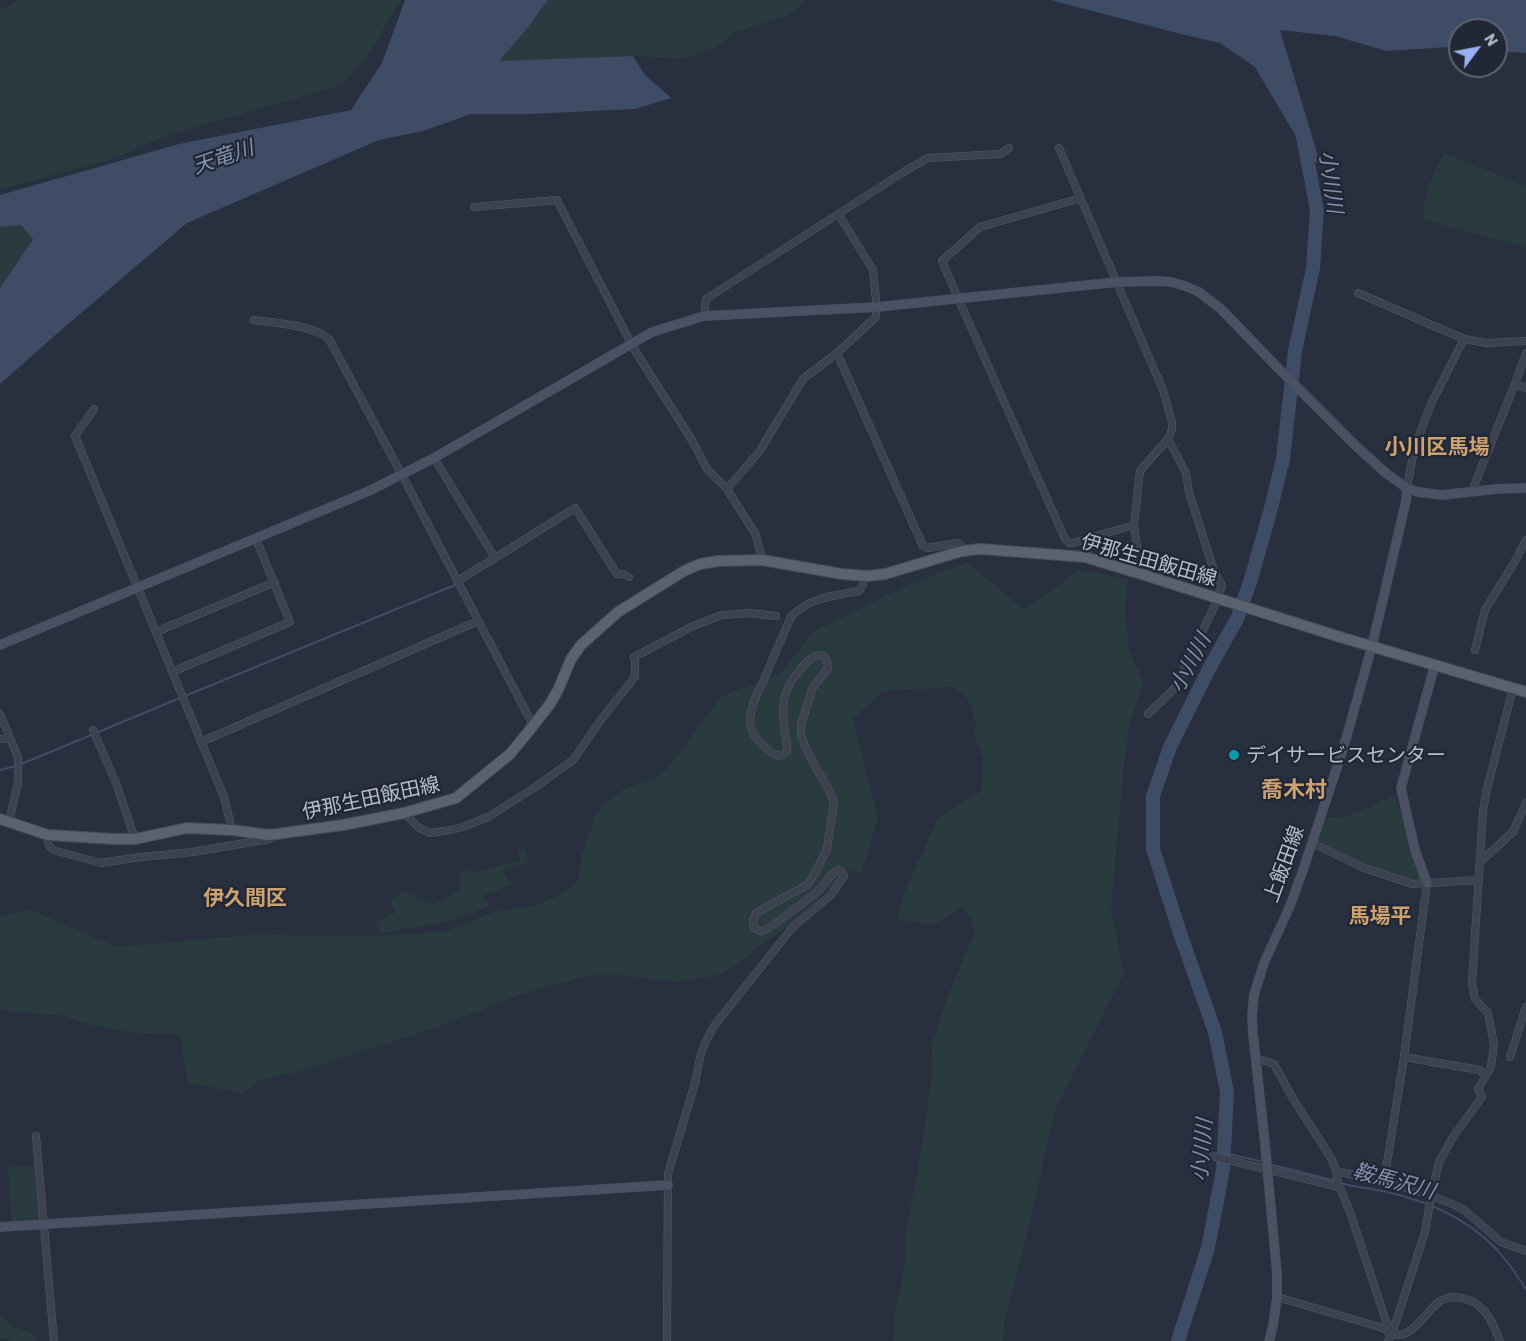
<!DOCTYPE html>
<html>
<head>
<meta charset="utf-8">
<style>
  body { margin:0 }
  #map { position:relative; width:1526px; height:1341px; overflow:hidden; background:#282f3f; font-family:Barlow,sans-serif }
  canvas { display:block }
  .north { position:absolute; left:1448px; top:18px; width:60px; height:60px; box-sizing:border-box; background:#212734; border:2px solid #5d6370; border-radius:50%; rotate:58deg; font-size:16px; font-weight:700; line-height:24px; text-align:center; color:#b8bdc9 }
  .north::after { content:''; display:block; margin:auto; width:21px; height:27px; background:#97b0f0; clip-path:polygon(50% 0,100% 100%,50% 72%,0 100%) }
</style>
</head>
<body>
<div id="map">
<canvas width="1526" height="1341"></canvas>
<div class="north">N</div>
</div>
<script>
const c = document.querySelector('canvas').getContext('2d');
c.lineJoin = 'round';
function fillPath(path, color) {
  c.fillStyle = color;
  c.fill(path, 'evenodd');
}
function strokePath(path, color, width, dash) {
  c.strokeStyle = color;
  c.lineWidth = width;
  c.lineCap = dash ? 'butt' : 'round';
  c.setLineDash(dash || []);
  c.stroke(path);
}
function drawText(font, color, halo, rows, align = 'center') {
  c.font = font + ' Barlow,"Noto Sans JP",sans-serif';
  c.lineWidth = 4.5;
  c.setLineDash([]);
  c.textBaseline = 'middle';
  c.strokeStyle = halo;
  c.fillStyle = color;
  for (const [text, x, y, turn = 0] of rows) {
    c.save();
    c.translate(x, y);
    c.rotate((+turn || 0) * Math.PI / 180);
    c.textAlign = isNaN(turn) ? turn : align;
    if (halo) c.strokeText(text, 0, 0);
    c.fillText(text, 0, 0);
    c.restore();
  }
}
const green = new Path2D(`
  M20 0H401L367 56 342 85 171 134 107 161 0 189V10Z
  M548 0H808L785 17 737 31 713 49 684 59 633 56 498 61 525 31Z
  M1444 153 1526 186V248L1423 219C1424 196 1432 174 1444 153Z
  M21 225 33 238 0 288V227Z
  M968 563 1024 610 1080 570 1128 579 1125 612 1129 650 1144 683 1130 721 1124 764 1111 907 1124 973 1055 1110 1027 1235 1004 1323 1003 1341H893L895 1311 906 1262V1229L917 1175 931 1084 932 1045 947 999 974 932 970 917 961 906 954 913 932 925 897 919 905 891 938 818 981 791 983 759 974 736 976 724 968 699 954 687 883 691 853 719 878 817 861 874 851 870 791 924 756 949 732 968 719 975 675 982 618 975H590L516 996 440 1026 306 1070 259 1080 243 1093 188 1083 180 1035 133 1033 92 1025 62 1015 22 1013 0 1009V917L30 909 116 947 252 935 372 936 443 932 498 911 536 906 567 891 578 880 582 855 595 817 606 802 621 791 657 776 668 768 721 697 780 674 813 632 916 581Z
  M1394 795 1415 850 1425 882 1410 884 1312 843 1323 817 1340 818 1359 812Z
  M525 848 528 863 503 871 511 885 483 896 490 906 454 920 382 933 376 923 396 912 390 900 404 892 434 904 462 889 458 875 467 869 473 873 520 860 518 850Z
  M38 1165 44 1224 12 1226 8 1167Z
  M0 1315 13 1327 35 1335 36 1341H12L0 1338Z`);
const water = new Path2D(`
  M405 0H548L525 31 499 61 633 56 644 74 671 98 635 109 530 114H471L423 131 379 140 187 223 60 331 0 384V288L33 239 21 225 0 227V195L179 144 351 110 382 63Z
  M1050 0H1526V53L1496 51V30H1460V48L1449 47 1387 51 1335 36 1280 30 1320 163 1311 162 1255 67 1220 43 1181 34Z`);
const stream = new Path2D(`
  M185 696 455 585
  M0 770 19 765 180 698
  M1224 1153 1264 1162
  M1269 1164 1336 1181
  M1341 1183C1354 1187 1369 1188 1382 1191 1431 1201 1477 1222 1508 1263 1514 1271 1520 1280 1526 1289`);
const river = new Path2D(`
  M1178 1341 1208 1248 1223 1170 1227 1092 1215 1032 1181 936 1153 849V796L1170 747 1210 667 1237 619 1251 579 1270 512 1283 459 1295 351 1313 268 1317 210 1303 137`);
const street = new Path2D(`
  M1059 148 1163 390 1172 422V430L1168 439 1140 471 1134 525 1141 574
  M1081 198 980 227 942 261 958 298 1065 539 1069 543H1073L1134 525
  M474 207 557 200 634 349 693 442 707 469 727 489 756 535 762 560
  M1358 293 1464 339 1487 343 1526 341
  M704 316 706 299 905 171 928 158 1001 154 1009 148
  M254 320C275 323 313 325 329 339L402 475 533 725
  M837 353 923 546 927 548 958 543 961 545 962 551
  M1515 384 1526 388
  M94 409 75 436 224 797 232 830
  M1168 439 1186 473 1189 492 1214 571 1222 586 1217 597
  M434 458 495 558 457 581
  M1407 488 1414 449 1431 404 1464 339
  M727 489 759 452 803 379 837 353 876 317V300L873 270 839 215
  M1472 491 1515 384 1526 353
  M495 558 575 508 617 574H623L629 577
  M156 632 275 582
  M1475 650 1485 610 1514 563 1526 540
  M172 672 290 622 256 539
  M0 714 18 757V782L9 822
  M1148 714 1175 688 1216 603
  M93 730 116 783 135 839
  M0 739 10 738
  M201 742 478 621
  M404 813 419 828 430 833 451 830 466 826 490 816 534 788 573 760 603 717 635 677V659L634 657 693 626 722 615 751 613 776 616
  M48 835V844L53 850 101 863 141 857 193 852 269 839 273 837
  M1312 843 1364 868 1412 884 1479 880
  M1480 862 1513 832 1526 803
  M1404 1057 1480 1070 1485 1077
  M1510 1057 1526 1007
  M1256 1058 1274 1064 1292 1097 1331 1158 1336 1171 1338 1183 1350 1212 1386 1321 1392 1334
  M36 1136 54 1341
  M1204 1154 1339 1187
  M1336 1171C1377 1181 1428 1190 1464 1210L1501 1242 1526 1251
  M1384 1182 1404 1057 1427 883
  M1277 1297 1383 1328C1391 1334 1398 1338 1408 1332 1420 1325 1428 1310 1439 1302 1453 1292 1475 1299 1485 1312 1492 1320 1496 1331 1500 1341
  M667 1341 668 1174 695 1083 701 1053 707 1039 714 1026 792 928 831 895 844 876 842 872 838 870C829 874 825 885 818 891 811 897 768 930 763 931 759 932 758 930 754 928L753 921 756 913 807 885 815 873 827 849 834 802 830 792 810 757 801 736V724L813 687 828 668C824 634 791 678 787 690 781 704 783 719 785 733 786 740 788 745 787 752L779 756C767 752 750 735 750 722 750 708 757 694 763 682 772 660 781 639 791 617 809 597 834 596 859 591L863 584
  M1388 1341 1392 1334 1425 1232 1431 1196 1439 1162 1453 1137 1482 1097 1478 1089 1491 1067 1494 1045 1488 1013 1475 999 1472 983 1483 811 1487 789 1513 688`);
const secondary = new Path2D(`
  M0 645 369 491 434 458 652 332 704 316 877 307 1117 282 1158 281 1171 282 1185 286 1199 292 1221 309 1279 369 1356 446 1387 474 1407 488 1418 492 1442 495 1497 489 1526 488
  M1427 883 1415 850 1401 788 1435 664
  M0 1227 668 1185
  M1269 1341 1273 1326 1277 1297V1274L1265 1144 1253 1034 1252 1016 1254 995 1264 963 1290 906 1303 870 1344 746 1372 646 1406 501 1407 488`);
const primary = new Path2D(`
  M0 819 48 835 114 839H135L187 828 232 830 269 835 343 825 404 813 456 798 510 754 529 731 550 704 558 690 571 659 581 645 618 612 684 571 700 564 718 561 762 560 842 574 868 576 885 574 962 551 981 549 1085 557 1141 574 1340 637 1526 692`);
const markers = [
  [1234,755,6,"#0f9aa8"]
];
const streetNames = [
  ["伊那生田飯田線",1149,560,16],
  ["伊那生田飯田線",371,798,-12],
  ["上飯田線",1284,864,-70]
];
const poiNames = [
  ["デイサービスセンター",1246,755]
];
const waterNames = [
  ["天竜川",223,157,-19],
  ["小川川",1331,182,82],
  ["小川川",1190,663,-62],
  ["小川川",1202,1150,-85],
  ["鞍馬沢川",1394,1181,15]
];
const neighbourhoodNames = [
  ["小川区馬場",1437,447],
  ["伊久間区",245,898],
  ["馬場平",1380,916]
];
const quarterNames = [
  ["喬木村",1294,790]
];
fillPath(green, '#2a3b40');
fillPath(water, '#3f4c66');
strokePath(stream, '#3f4c66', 2);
strokePath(river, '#3f4c66', 14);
strokePath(street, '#545a66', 8);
strokePath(secondary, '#454b58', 10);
strokePath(primary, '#454b58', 12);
strokePath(street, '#3c424f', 7);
strokePath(secondary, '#4a5162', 9);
strokePath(primary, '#5a616f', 10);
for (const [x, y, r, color] of markers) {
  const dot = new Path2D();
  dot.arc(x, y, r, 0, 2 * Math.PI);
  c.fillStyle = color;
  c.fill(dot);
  strokePath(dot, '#212734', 2);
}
drawText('20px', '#b8bdc9', '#212734', streetNames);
drawText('20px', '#b8bdc9', '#212734', poiNames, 'left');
drawText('italic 21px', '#8391ae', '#212734', waterNames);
drawText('bold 21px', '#cda270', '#212734', neighbourhoodNames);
drawText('bold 22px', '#cda270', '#212734', quarterNames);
</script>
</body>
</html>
